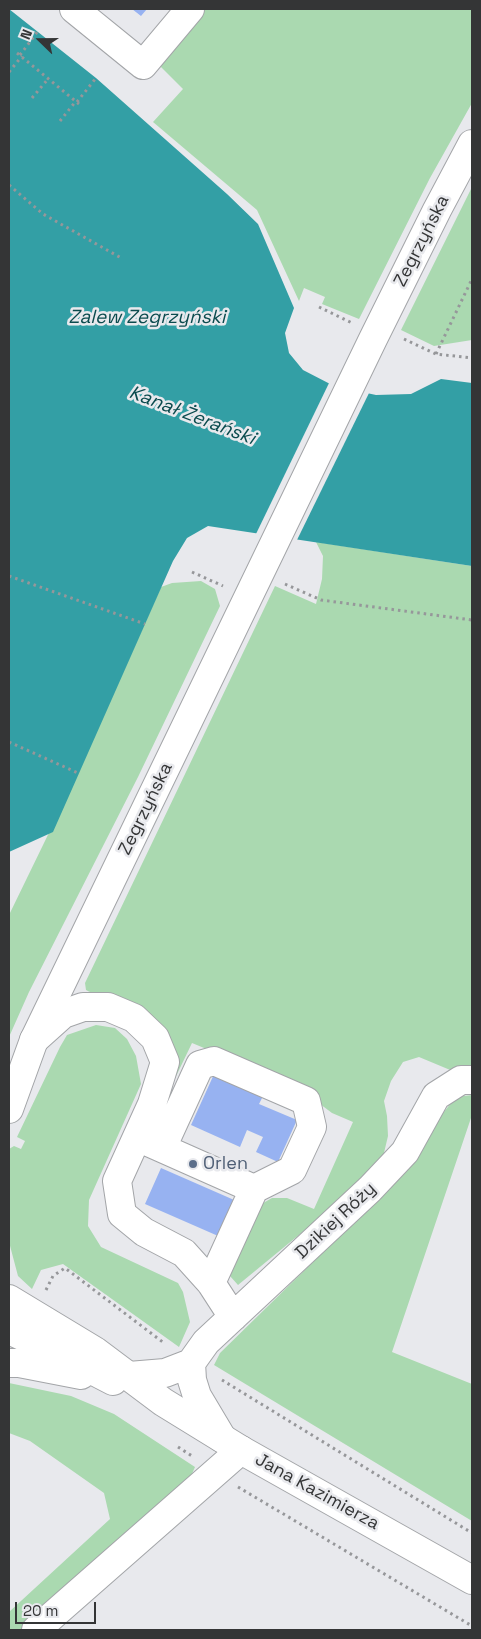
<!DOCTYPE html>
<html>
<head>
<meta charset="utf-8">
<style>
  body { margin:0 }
  #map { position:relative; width:481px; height:1639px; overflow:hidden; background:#e8e9ed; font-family:"Space Grotesk",sans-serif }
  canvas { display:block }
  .frame { position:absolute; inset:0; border:10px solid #343536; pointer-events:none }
  .north { position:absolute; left:15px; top:15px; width:50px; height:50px; -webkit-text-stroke:4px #e8e9ed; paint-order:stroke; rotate:292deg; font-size:14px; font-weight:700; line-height:20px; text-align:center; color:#343536 }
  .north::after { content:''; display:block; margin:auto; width:18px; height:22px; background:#343536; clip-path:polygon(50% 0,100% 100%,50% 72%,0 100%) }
  .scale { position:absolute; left:15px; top:1602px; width:81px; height:22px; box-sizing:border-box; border:2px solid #343536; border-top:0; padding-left:6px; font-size:15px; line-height:18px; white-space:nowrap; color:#343536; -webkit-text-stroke:4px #e8e9ed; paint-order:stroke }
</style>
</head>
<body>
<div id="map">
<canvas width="481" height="1639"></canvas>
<div class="frame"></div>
<div class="north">N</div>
<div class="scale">20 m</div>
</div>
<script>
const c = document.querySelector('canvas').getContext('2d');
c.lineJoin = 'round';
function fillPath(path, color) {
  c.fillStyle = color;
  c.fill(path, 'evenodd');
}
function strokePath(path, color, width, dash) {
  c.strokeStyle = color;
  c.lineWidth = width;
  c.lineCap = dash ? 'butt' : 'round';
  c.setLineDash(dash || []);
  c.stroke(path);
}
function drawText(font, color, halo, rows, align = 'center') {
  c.font = font + ' "Space Grotesk",sans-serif';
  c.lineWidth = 5;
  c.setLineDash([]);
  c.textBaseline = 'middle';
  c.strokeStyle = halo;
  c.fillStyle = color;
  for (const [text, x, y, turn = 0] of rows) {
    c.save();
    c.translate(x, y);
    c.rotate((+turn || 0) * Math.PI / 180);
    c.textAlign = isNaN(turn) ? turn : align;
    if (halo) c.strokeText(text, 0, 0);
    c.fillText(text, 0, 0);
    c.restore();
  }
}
const green = new Path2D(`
  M202 9H472V103L430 178 359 319 322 304 325 297 304 288 299 301 257 210 153 122 183 89 158 64Z
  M472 187V340L434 346 401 330Z
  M316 542 472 566V1072H455L419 1057 403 1062 391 1081 384 1101 387 1116 388 1136 383 1157 367 1179 238 1285 230 1276V1263L258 1206 272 1198H287L314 1209 353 1122 332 1113 296 1086 192 1043 167 1095 148 1013C136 1004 124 996 109 994 99 993 94 995 86 990L85 983 275 586 316 604 322 579 323 556Z
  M201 581 215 589 220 606 138 777 29 992 9 1037V915L78 773 161 587 172 583Z
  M96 1025 115 1028 127 1039 136 1056 141 1084 89 1200 88 1226 101 1247 178 1283 183 1292 190 1322 179 1347 63 1264 41 1270 32 1289 18 1276 9 1242V1149L14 1146 21 1149 25 1141 17 1137 60 1047 67 1035Z
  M472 1095V1115L392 1352 472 1384V1521L214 1365 220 1353 405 1172 434 1124 456 1097Z
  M9 1383 71 1396 114 1414 195 1467 188 1483 21 1630H9V1612L110 1519 104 1493 30 1441 9 1433Z`);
const water = new Path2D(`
  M9 9 96 78 227 194 258 224 294 308 285 333 289 353 303 370 334 386 376 395 411 394 441 379 472 383V566L208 526 187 538 173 561 53 832 9 852Z`);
const pier = new Path2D(`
  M330 381 370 391 296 542 255 536Z`);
const building = new Path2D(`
  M132 9H147L141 16Z
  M215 1072 264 1094 259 1104 297 1120 278 1162 256 1152 263 1137 247 1130 240 1147 191 1125Z
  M161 1168 241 1203 225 1239 145 1204Z`);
const path = new Path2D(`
  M17 53 79 104
  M20 55 38 31
  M9 72 22 56
  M32 98 48 79
  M77 102 96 78
  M60 121 76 101
  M9 185 43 214 123 259
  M319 307 352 323
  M404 339 436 354 472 358
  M436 354 472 279
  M192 572 223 586
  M9 576 145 624
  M285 584 321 600 472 620
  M9 742 78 773
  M46 1290 53 1276 65 1268 164 1343
  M222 1380 472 1533
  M178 1447 192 1456
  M238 1487 472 1626`);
const minor = new Path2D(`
  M74 9 143 65 190 9
  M34 1040 63 1014 83 1007H108L134 1018 155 1038 165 1062 152 1104 117 1181 122 1214 144 1232 184 1253 211 1283 233 1317
  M146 1141 254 1189
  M162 1148 200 1065 214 1061 306 1101 312 1127 292 1170 254 1189 211 1283
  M191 1363 192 1380 197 1396 222 1438
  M129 1376 165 1373 191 1363 206 1342 370 1189 405 1152 436 1096 461 1080H472
  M36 1630 241 1450`);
const major = new Path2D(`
  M9 1109 34 1040 373 339 437 210 472 144
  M9 1299 95 1351 163 1402 241 1450 472 1580
  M9 1330 84 1366 113 1381
  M9 1363H19L81 1375`);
const markers = [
  [193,1164,5,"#5c6f8a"]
];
const streetNames = [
  ["Zegrzyńska",422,241,-63],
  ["Zegrzyńska",146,809,-64],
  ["Dzikiej Róży",336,1221,-43],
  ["Jana Kazimierza",317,1492,29]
];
const serviceNames = [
  ["Orlen",203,1164]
];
const waterNames = [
  ["Zalew Zegrzyński",147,318],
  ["Kanał Żerański",192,416,21]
];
fillPath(green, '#aad9b0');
fillPath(water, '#339fa5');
fillPath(pier, '#e8e9ed');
fillPath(building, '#97b2f1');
strokePath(minor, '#a3a5a8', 30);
strokePath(major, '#a3a5a8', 30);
strokePath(path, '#96979a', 3, [2.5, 4]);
strokePath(minor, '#fff', 28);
strokePath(major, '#fff', 28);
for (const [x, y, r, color] of markers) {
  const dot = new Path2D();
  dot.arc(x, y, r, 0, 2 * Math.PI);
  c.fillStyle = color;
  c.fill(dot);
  strokePath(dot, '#e8e9ed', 2);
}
drawText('18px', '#343536', '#e8e9ed', streetNames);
drawText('18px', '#4e5e75', '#e8e9ed', serviceNames, 'left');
drawText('italic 19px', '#0b4b4e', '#e8e9ed', waterNames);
</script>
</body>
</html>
